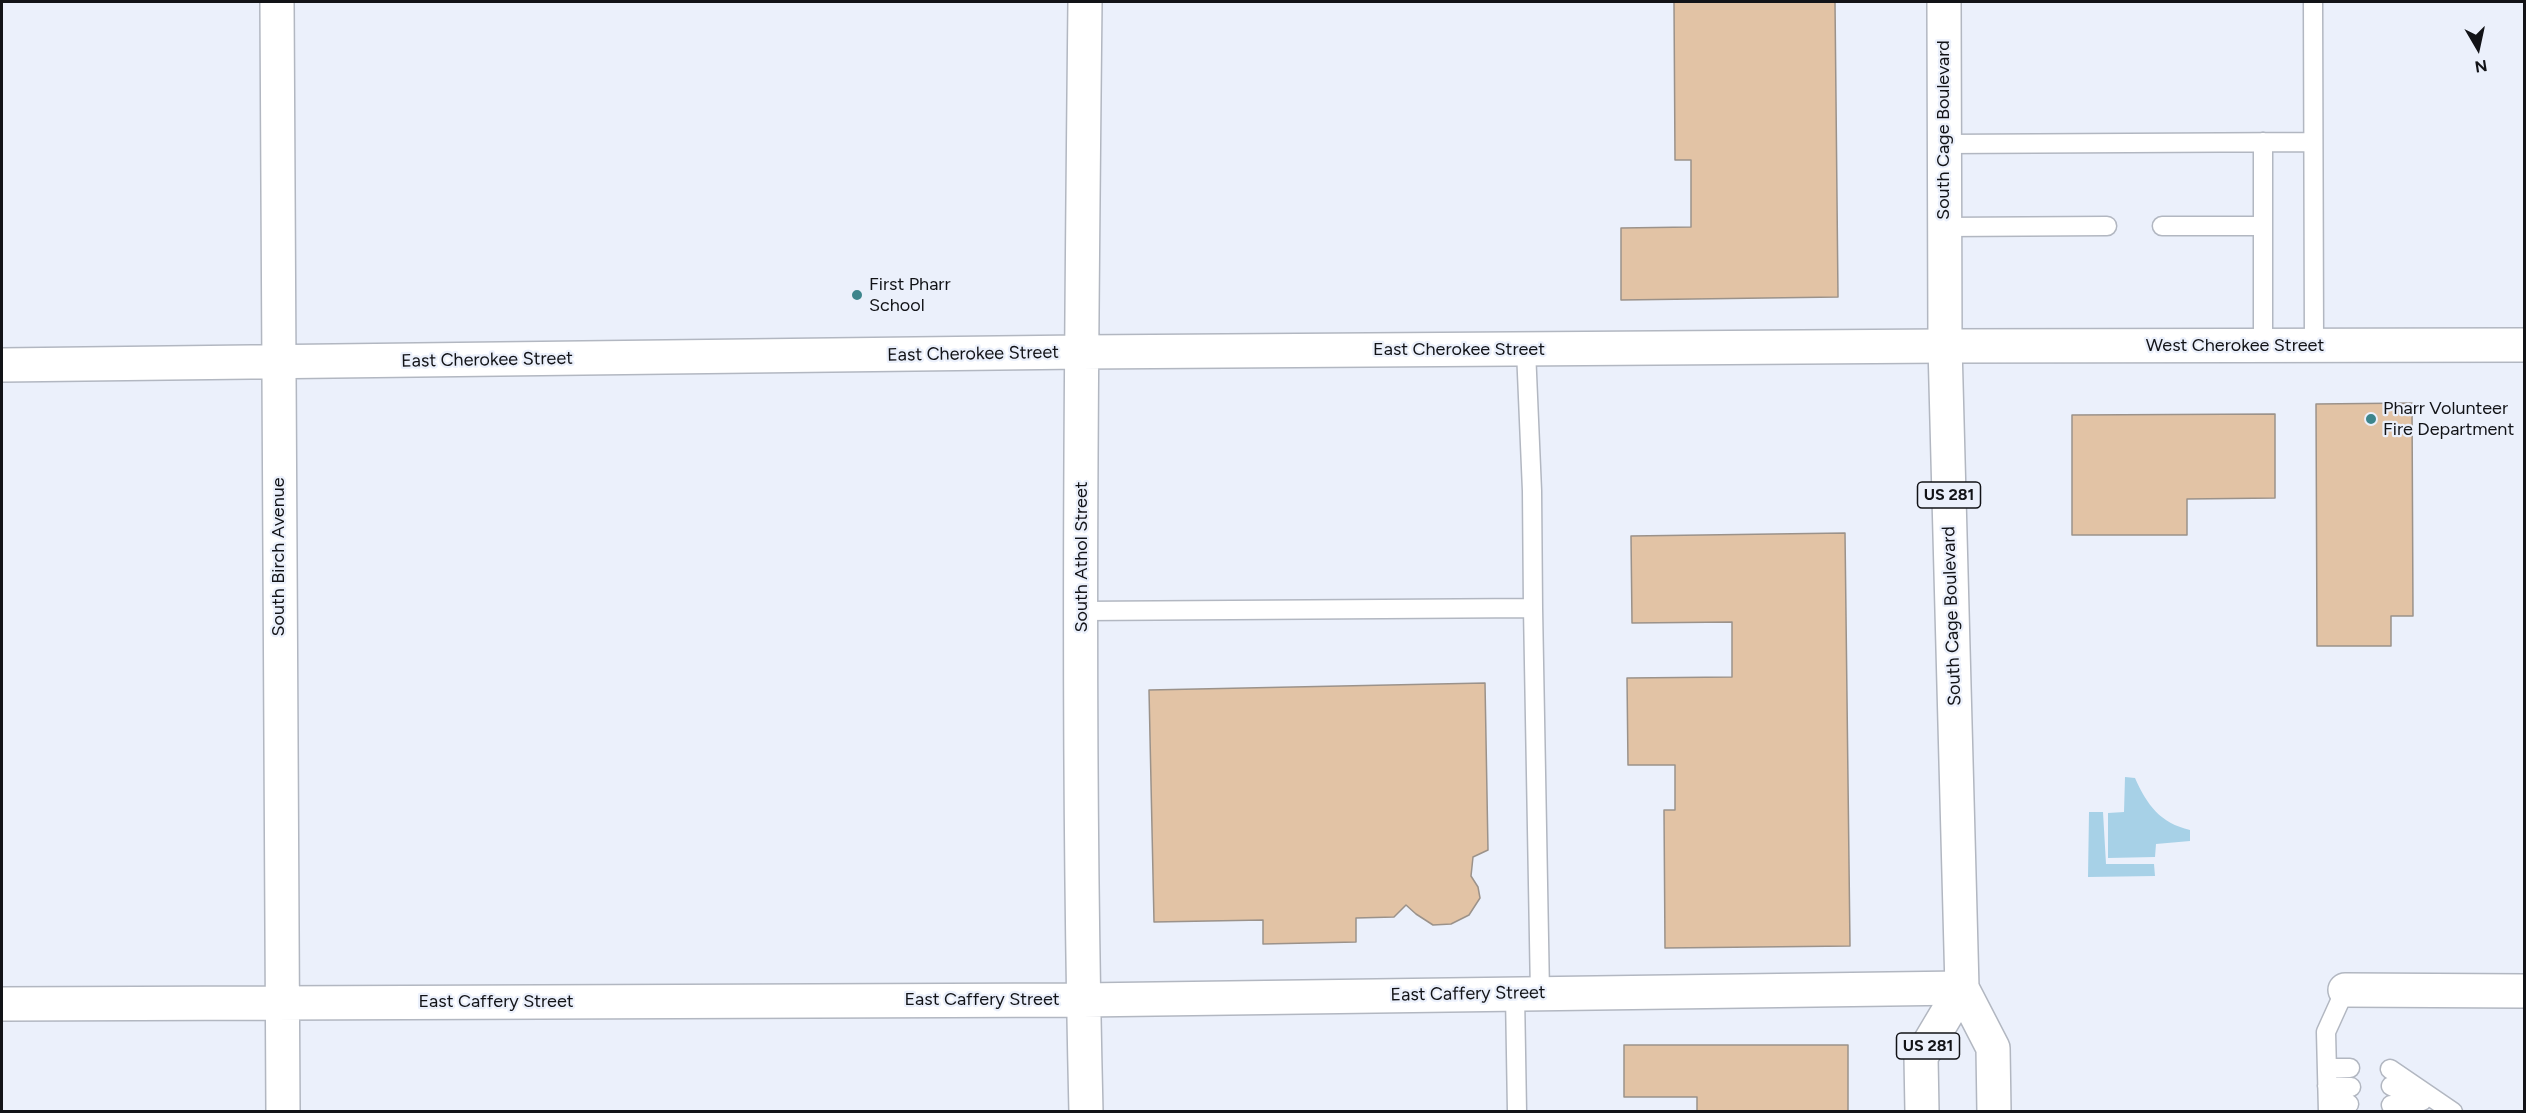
<!DOCTYPE html>
<html>
<head>
<meta charset="utf-8">
<style>
  body { margin:0 }
  #map { position:relative; width:2526px; height:1113px; overflow:hidden; background:#ebf0fb; font-family:Figtree,sans-serif }
  canvas { display:block }
  .frame { position:absolute; inset:0; border:3px solid #121317; pointer-events:none }
  .north { position:absolute; left:2448px; top:18px; width:60px; height:60px; -webkit-text-stroke:4px #ebf0fb; paint-order:stroke; rotate:171deg; font-size:16px; font-weight:700; line-height:24px; text-align:center; color:#121317 }
  .north::after { content:''; display:block; margin:auto; width:21px; height:27px; background:#121317; clip-path:polygon(50% 0,100% 100%,50% 72%,0 100%) }
</style>
</head>
<body>
<div id="map">
<canvas width="2526" height="1113"></canvas>
<div class="frame"></div>
<div class="north">N</div>
</div>
<script>
const c = document.querySelector('canvas').getContext('2d');
c.lineJoin = 'round';
function fillPath(path, color) {
  c.fillStyle = color;
  c.fill(path, 'evenodd');
}
function strokePath(path, color, width, dash) {
  c.strokeStyle = color;
  c.lineWidth = width;
  c.lineCap = dash ? 'butt' : 'round';
  c.setLineDash(dash || []);
  c.stroke(path);
}
function drawText(font, color, halo, rows, align = 'center') {
  c.font = font + ' Figtree,sans-serif';
  c.lineWidth = 4.5;
  c.setLineDash([]);
  c.textBaseline = 'middle';
  c.strokeStyle = halo;
  c.fillStyle = color;
  for (const [text, x, y, turn = 0] of rows) {
    c.save();
    c.translate(x, y);
    c.rotate((+turn || 0) * Math.PI / 180);
    c.textAlign = isNaN(turn) ? turn : align;
    if (halo) c.strokeText(text, 0, 0);
    c.fillText(text, 0, 0);
    c.restore();
  }
}
const water = new Path2D(`
  M2125 777 2135 778C2147 805 2160 823 2190 830V841L2156 844 2155 857 2108 858V813L2124 812Z
  M2089 812H2103L2106 864H2154L2155 876 2088 877Z`);
const building = new Path2D(`
  M1674 2H1835L1838 297 1621 300V228L1691 227V160H1675Z
  M2412 403 2413 616H2391V646H2317L2316 404Z
  M2275 414V498L2187 499V535H2072V415Z
  M1845 533 1850 946 1665 948 1664 810H1675V765H1628L1627 678 1732 677V622L1632 623 1631 536Z
  M1485 683 1488 850 1473 857 1471 876 1478 887 1480 898 1469 915 1451 924 1433 925 1416 914 1406 905 1394 917 1356 918V942L1263 944V920L1154 922 1149 690Z
  M1624 1045H1848V1112H1697V1097H1624Z`);
const service = new Path2D(`
  M2313 2 2314 345
  M1944 144 2313 142
  M2162 226H2263V346
  M2263 226V142
  M1944 227 2107 226
  M1533 608 1540 994
  M1082 611 1533 608 1532 491 1526 350
  M1515 994 1517 1112
  M2327 1068H2350
  M2390 1069 2453 1112
  M2327 1086 2351 1087
  M2391 1086 2422 1101
  M2328 1103 2349 1104
  M2391 1105 2414 1112
  M2328 1112 2326 1032 2345 990`);
const minor = new Path2D(`
  M277 2 283 1112
  M1085 2C1081 371 1077 742 1086 1112
  M2 365 1081 352 1945 346 2524 345
  M2345 990 2524 991
  M2 1004 1083 1000 1962 988`);
const primary = new Path2D(`
  M1962 988 1993 1048 1994 1112
  M1922 1112 1921 1057 1962 988 1945 346 1944 2`);
const markers = [
  [857,295,6,"#3d858c"],
  [2371,419,6,"#3d858c"]
];
const shields = [
  [1949,495,63],
  [1928,1046,63]
];
const shieldNames = [
  ["US 281",1949,495],
  ["US 281",1928,1046]
];
const streetNames = [
  ["South Cage Boulevard",1944,130,-90],
  ["West Cherokee Street",2235,346],
  ["East Cherokee Street",1459,350],
  ["East Cherokee Street",973,354,-1],
  ["East Cherokee Street",487,360,-1],
  ["South Birch Avenue",279,557,-90],
  ["South Athol Street",1082,557,-90],
  ["South Cage Boulevard",1952,616,-92],
  ["East Caffery Street",1468,994,-1],
  ["East Caffery Street",982,1000],
  ["East Caffery Street",496,1002]
];
const poiNames = [
  ["First Pharr",869,285],
  ["School",869,306],
  ["Pharr Volunteer",2383,409],
  ["Fire Department",2383,430]
];
fillPath(water, '#a7d1e7');
fillPath(building, '#e2c3a5');
strokePath(building, '#9b928a', 1.5);
strokePath(service, '#b2b7c1', 21);
strokePath(minor, '#b2b7c1', 36);
strokePath(primary, '#b2b7c1', 36);
strokePath(service, '#fff', 18);
strokePath(minor, '#fff', 33);
strokePath(primary, '#fff', 33);
for (const [x, y, r, color] of markers) {
  const dot = new Path2D();
  dot.arc(x, y, r, 0, 2 * Math.PI);
  c.fillStyle = color;
  c.fill(dot);
  strokePath(dot, '#ebf0fb', 2);
}
for (const [x, y, w] of shields) {
  const box = new Path2D();
  box.roundRect(x - w / 2, y - 13, w, 26, 4.5);
  c.fillStyle = '#ebf0fb';
  c.fill(box);
  strokePath(box, '#121317', 1.5);
}
drawText('bold 16px', '#121317', null, shieldNames);
drawText('18px', '#121317', '#ebf0fb', streetNames);
drawText('18px', '#121317', '#ebf0fb', poiNames, 'left');
</script>
</body>
</html>
